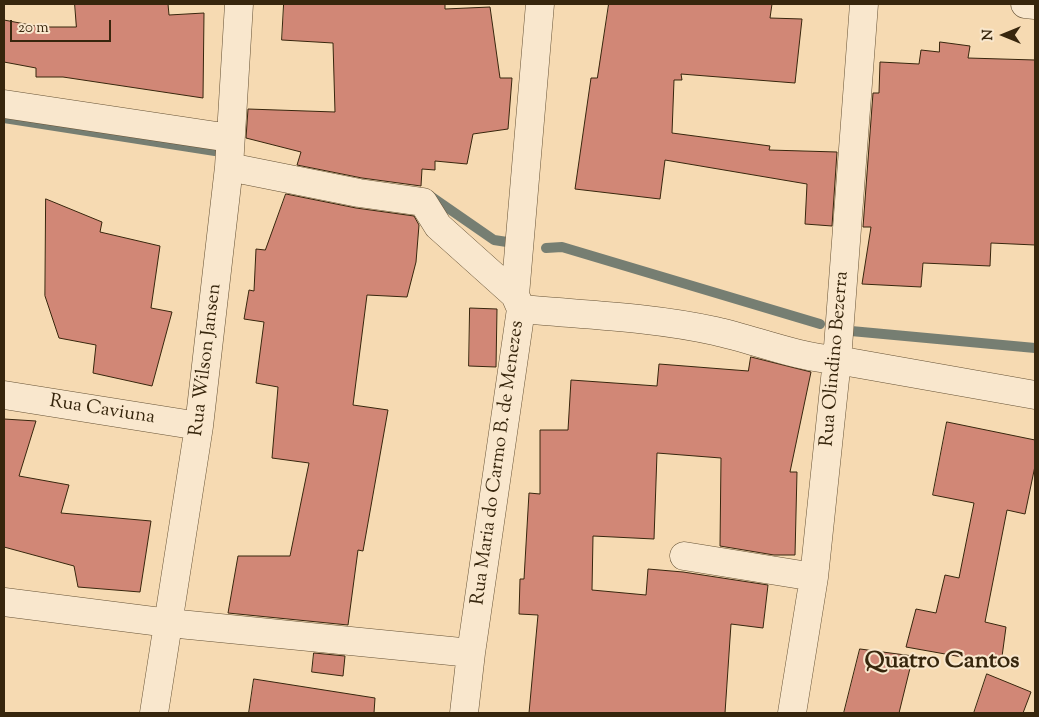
<!DOCTYPE html>
<html>
<head>
<meta charset="utf-8">
<style>
  body { margin:0 }
  #map { position:relative; width:1039px; height:717px; overflow:hidden; background:#f6dab2; font-family:"Sorts Mill Goudy",serif }
  canvas { display:block }
  .frame { position:absolute; inset:0; border:5px solid #37260d; pointer-events:none }
  .north { position:absolute; left:979px; top:10px; width:50px; height:50px; -webkit-text-stroke:4px #f9e7cd; paint-order:stroke; rotate:270deg; font-size:14px; font-weight:700; line-height:20px; text-align:center; color:#37260d }
  .north::after { content:''; display:block; margin:auto; width:18px; height:22px; background:#37260d; clip-path:polygon(50% 0,100% 100%,50% 72%,0 100%) }
  .scale { position:absolute; left:10px; top:20px; width:101px; height:22px; box-sizing:border-box; border:2px solid #37260d; border-top:0; padding-left:6px; font-size:15px; line-height:18px; white-space:nowrap; color:#37260d; -webkit-text-stroke:4px #f9e7cd; paint-order:stroke }
</style>
</head>
<body>
<div id="map">
<canvas width="1039" height="717"></canvas>
<div class="frame"></div>
<div class="north">N</div>
<div class="scale">20 m</div>
</div>
<script>
const c = document.querySelector('canvas').getContext('2d');
c.lineJoin = 'round';
function strokePath(path, color, width, dash) {
  c.strokeStyle = color;
  c.lineWidth = width;
  c.lineCap = dash ? 'butt' : 'round';
  c.setLineDash(dash || []);
  c.stroke(path);
}
function fillPath(path, color) {
  c.fillStyle = color;
  c.fill(path, 'evenodd');
}
function drawText(font, color, halo, rows, align = 'center') {
  c.font = font + ' "Sorts Mill Goudy",serif';
  c.lineWidth = 4;
  c.setLineDash([]);
  c.textBaseline = 'middle';
  c.strokeStyle = halo;
  c.fillStyle = color;
  for (const [text, x, y, turn = 0] of rows) {
    c.save();
    c.translate(x, y);
    c.rotate((+turn || 0) * Math.PI / 180);
    c.textAlign = isNaN(turn) ? turn : align;
    if (halo) c.strokeText(text, 0, 0);
    c.fillText(text, 0, 0);
    c.restore();
  }
}
const stream = new Path2D(`
  M4 118 215 151
  M429 195 494 240 507 242
  M546 248 562 247 820 324
  M851 331 1035 348`);
const building = new Path2D(`
  M75 4H168L169 15 204 13 203 98 63 77H36V68L4 62V20L41 27H76Z
  M284 4H445V9L490 7 500 78H512L508 129 473 134 467 164 435 161V170L422 169 421 186 362 178 297 165 301 152 246 138 248 109 335 112 333 43 282 40Z
  M609 4H772L770 18 802 19 795 83 681 74 682 80H674L672 133 770 146 769 150 837 152 832 226 805 224 807 184 665 160 660 199 575 189 591 78H597Z
  M940 42 970 46 968 58 1035 60V245L991 243 990 266 923 263 921 287 862 284 871 227H863L873 93H879L880 62 919 64 921 50 939 52Z
  M286 194 356 208 414 216 419 225 416 262 407 297 367 295 353 405 388 410 363 551 358 550 348 625 228 613 238 556H290L309 463 272 458 278 387 256 383 264 322 244 319 249 290 254 291 256 249 265 250Z
  M46 199 102 222 100 232 160 246 151 308 172 312 152 386 93 373 96 345 59 338 45 296Z
  M470 308 497 309 496 367 469 366Z
  M751 357 811 372 790 472H797L795 555H774L720 546 721 458 657 453 654 539 593 536 592 590 646 595 648 569 683 572 768 585 763 628 731 624 725 713H529L538 615 519 614 520 579H524L529 493 540 494V430H568L571 380 657 386 659 364 748 371Z
  M4 419 36 421 19 476 69 485 61 513 151 521 140 592 78 587 74 566 4 547Z
  M947 422 1035 440V466L1025 514 1007 510 985 622 1006 627 1001 664 906 647 916 609 936 613 945 575 959 578 974 503 933 495Z
  M860 649 913 656 899 713H844Z
  M314 653 345 656 343 676 312 672Z
  M987 674 1031 692 1023 713H974Z
  M254 679 375 698 374 713H249Z`);
const minor = new Path2D(`
  M1025 4 1035 5
  M4 104 230 138
  M229 167 359 193 423 202 438 226 515 295
  M521 309C586 315 652 317 715 331 756 340 795 357 837 360L1035 395
  M4 395 199 426
  M684 556 814 577
  M4 602 169 623 471 653
  M154 713 199 426 229 167 239 4
  M464 713 471 653 521 309 515 295 540 4
  M792 713 814 577 837 360 864 4`);
const streetNames = [
  ["Rua Olindino Bezerra",836,359,-85],
  ["Rua Wilson Jansen",207,360,-83],
  ["Rua Caviuna",102,411,9],
  ["Rua Maria do Carmo B. de Menezes",499,463,-82]
];
const districtNames = [
  ["Quatro Cantos",942,663]
];
strokePath(stream, '#767e72', 10);
fillPath(building, '#d18776');
strokePath(building, '#37260d', 1);
strokePath(minor, '#675336', 29);
strokePath(minor, '#f9e7cd', 28);
drawText('19px', '#37260d', '#f9e7cd', streetNames);
drawText('bold 24px', '#37260d', '#f9e7cd', districtNames);
</script>
</body>
</html>
